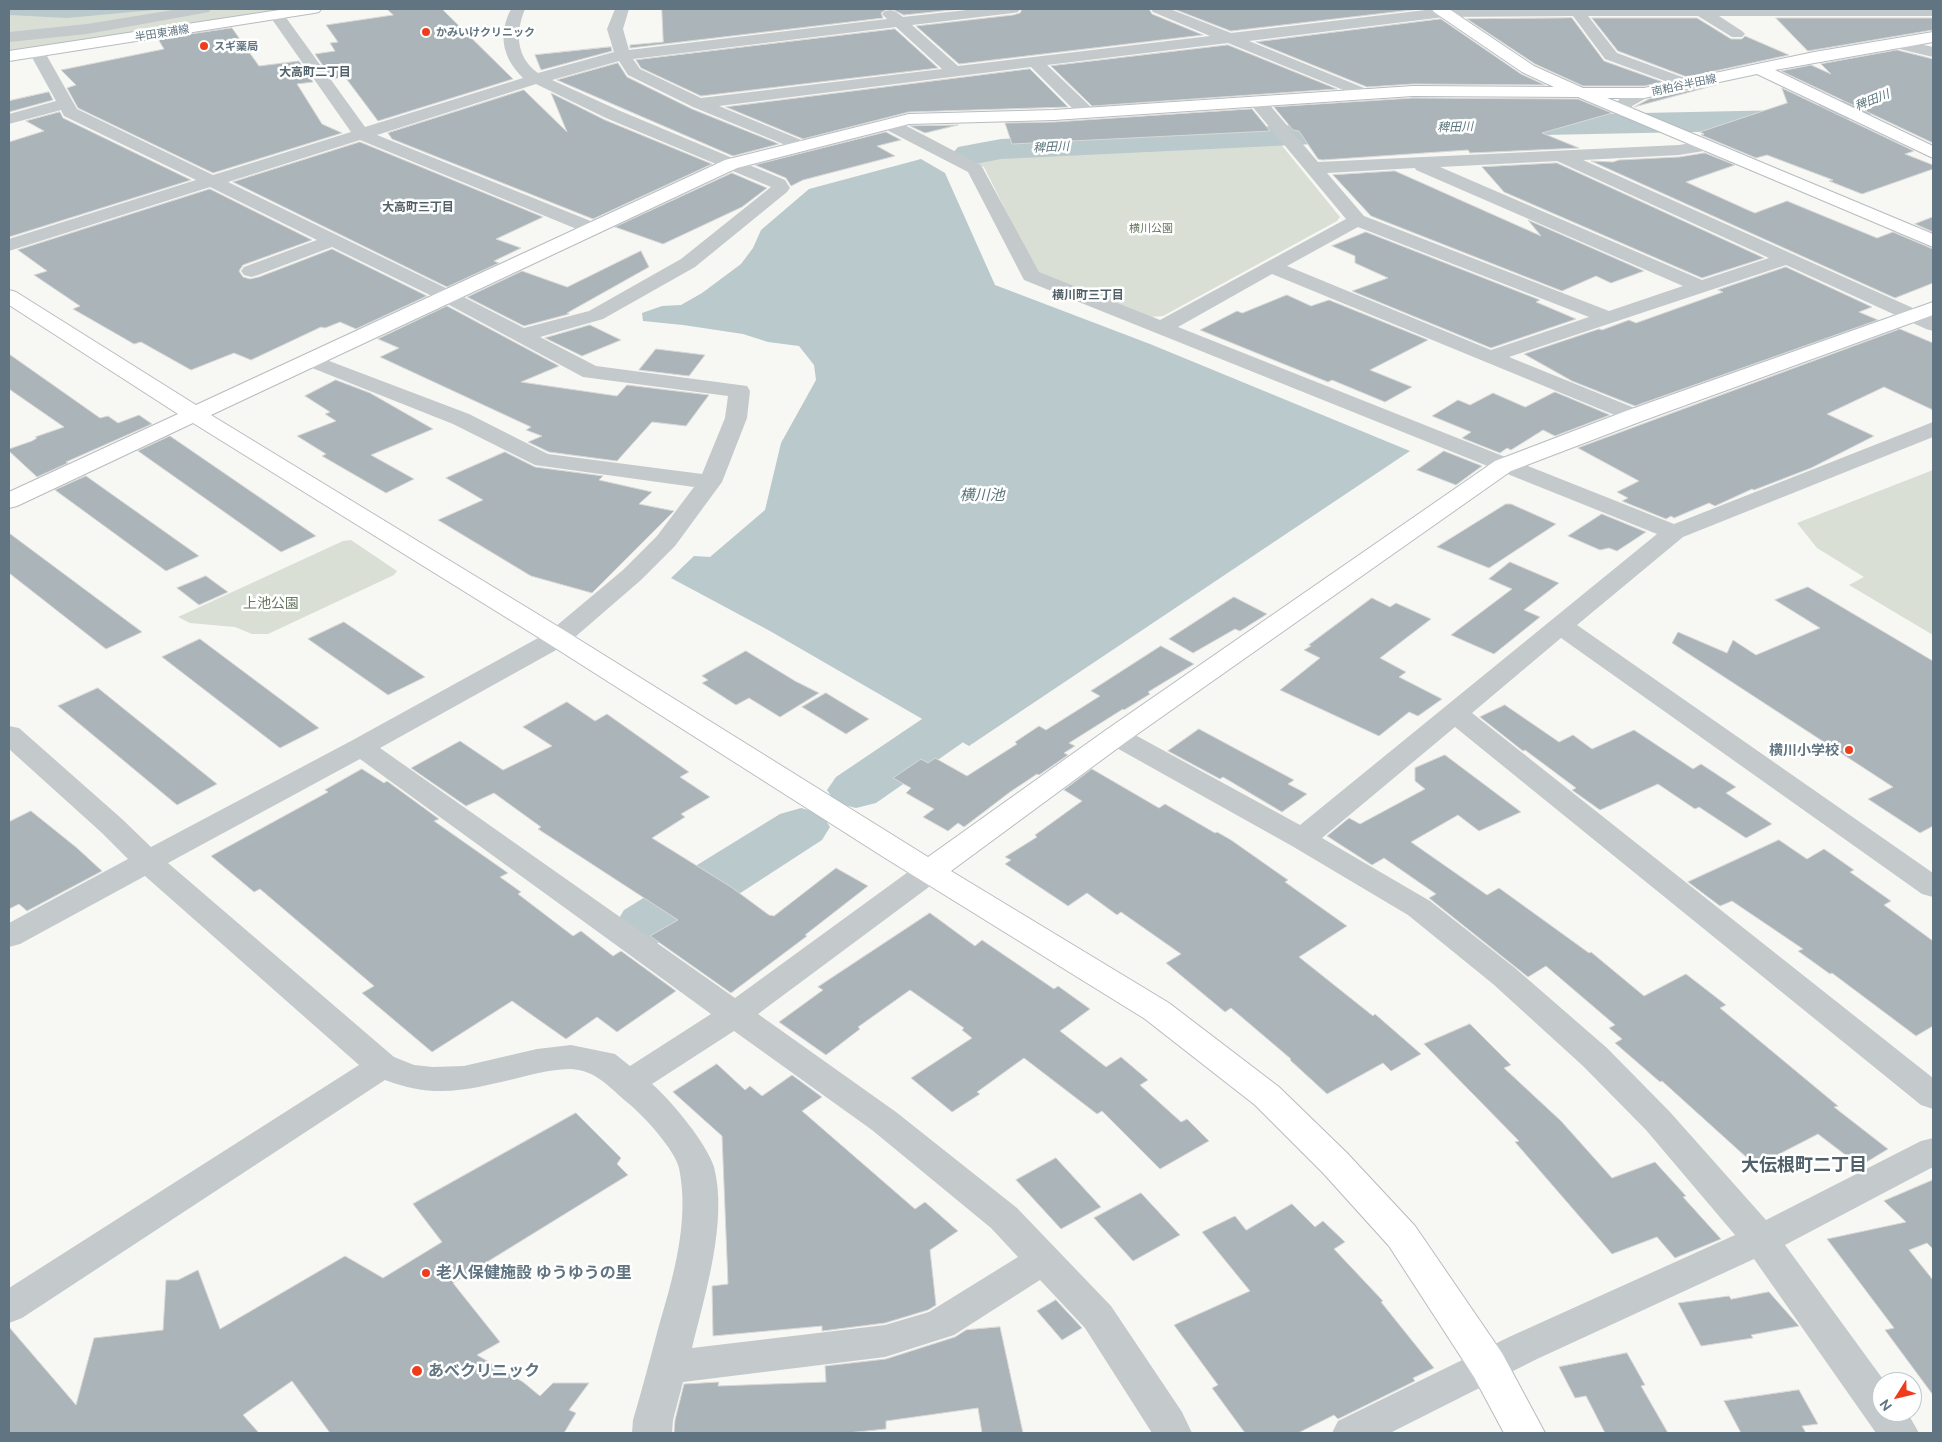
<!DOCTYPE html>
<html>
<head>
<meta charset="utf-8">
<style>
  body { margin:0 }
  #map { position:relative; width:1942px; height:1442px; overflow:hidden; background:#f7f7f4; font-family:Ubuntu,sans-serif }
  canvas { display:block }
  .frame { position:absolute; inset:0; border:10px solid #607581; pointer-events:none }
  .north { position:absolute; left:1872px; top:1372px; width:50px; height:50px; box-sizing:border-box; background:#fff; border:1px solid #bfc8cd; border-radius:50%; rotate:234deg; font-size:14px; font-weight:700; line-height:20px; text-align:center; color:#607581 }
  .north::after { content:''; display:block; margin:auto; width:18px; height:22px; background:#ee3c1c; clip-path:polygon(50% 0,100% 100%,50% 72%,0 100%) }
</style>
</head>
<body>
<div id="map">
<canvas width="1942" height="1442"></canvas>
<div class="frame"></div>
<div class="north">N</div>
</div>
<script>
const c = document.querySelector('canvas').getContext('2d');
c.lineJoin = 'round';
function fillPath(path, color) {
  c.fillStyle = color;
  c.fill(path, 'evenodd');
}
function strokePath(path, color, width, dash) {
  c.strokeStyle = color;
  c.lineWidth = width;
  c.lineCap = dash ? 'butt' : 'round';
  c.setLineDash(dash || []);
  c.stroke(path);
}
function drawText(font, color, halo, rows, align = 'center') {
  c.font = font + ' Ubuntu,"Noto Sans JP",sans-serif';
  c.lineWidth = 5;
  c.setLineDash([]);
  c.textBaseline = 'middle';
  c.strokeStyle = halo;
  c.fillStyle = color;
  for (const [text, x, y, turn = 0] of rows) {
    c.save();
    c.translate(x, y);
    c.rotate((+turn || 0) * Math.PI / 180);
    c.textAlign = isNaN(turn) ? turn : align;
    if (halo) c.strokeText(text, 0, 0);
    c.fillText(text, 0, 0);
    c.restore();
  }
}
const green = new Path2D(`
  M9 9H280V10L9 51Z
  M1275 137 1340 217 1337 221 1163 316 1149 317 1036 271 984 167 966 158 1041 149Z
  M1933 470V635L1849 585 1864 577 1817 548 1797 523Z
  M351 540 397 571 394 575 268 634H252L235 627 190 623 178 617 343 541Z`);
const water = new Path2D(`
  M9 9H164L67 18 9 15Z
  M921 159 945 173 995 285 1150 344 1410 451 969 746 770 631 671 578 694 556 710 557 765 510 781 443 816 380 814 365 799 346 768 342 743 334 683 325 643 321 642 313 662 306 681 305 702 293 741 264 753 248 761 230 809 189Z`);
const river = new Path2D(`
  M1933 64V87L1904 102 1869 115 1790 130 1494 136 1482 133 1477 126 1482 119 1494 116 1790 110 1850 99 1880 88 1922 67Z
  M1378 121 1390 124 1395 131 1390 138 1378 141 1001 159 970 165 958 161 952 154 958 147 1001 139Z
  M942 714 962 719 970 731 962 743 876 803 856 808 836 803 827 790 836 777 922 719Z
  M801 808 822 814 830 827 822 840 668 940 646 946 624 940 615 925 624 910 780 814Z`);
const building = new Path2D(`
  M387 9H442L513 79 378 121 345 77 332 79 315 54 335 51 330 43 338 42 326 25 393 15Z
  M662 9H887L881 13 883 18 630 48V45L663 42Z
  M892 9H961L904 15Z
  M1022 9H1149L1152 14 1203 35 959 64 916 26 1013 15 1020 13Z
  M1174 9H1420L1231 31Z
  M1572 18 1604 61 1663 82 1644 86H1583L1535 64 1467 19Z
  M1592 18H1697L1731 39H1742L1745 36 1789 55 1687 77 1618 51Z
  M1776 18H1933V30L1808 51Z
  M1441 19 1521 74 1545 85 1413 84 1367 87 1256 42Z
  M232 28 259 66 299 61 313 82 297 84 322 124 342 133 213 173 78 108 67 88 76 85 61 70 164 49 158 39Z
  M895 29 938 68 701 96 641 68 636 60Z
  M1228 45 1337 89 1092 106 1051 66Z
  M611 47 612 51 541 70 535 55Z
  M1897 50 1933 59V143L1781 71 1811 65 1831 74 1821 64Z
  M618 63 627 77 692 109 779 144 733 156 557 80Z
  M1030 69 1068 107 909 112 803 139 726 107Z
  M1716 85 1634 107 1649 99Z
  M1782 88 1914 151 1905 154 1933 165V169L1862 194 1829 181 1833 180 1767 155 1756 158 1701 135 1704 134 1700 132 1787 103Z
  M524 90 567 132 551 93 605 120 712 164 593 219 392 139 388 133Z
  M49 92 53 100 9 112V101Z
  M1413 98 1578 99 1612 113 1542 133 1579 148 1470 153 1468 150 1322 160 1318 159 1299 131 1293 130 1274 107Z
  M1252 109 1270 131 1012 144 1005 123 1054 122Z
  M60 112 63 118 191 180 9 237V142L44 131 26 121Z
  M958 125 925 133 910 126Z
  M886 132 901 140 877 146 895 156 803 180 791 186 786 178 755 165Z
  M360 142 543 217 496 239 521 248 494 261 499 263 447 287 233 182Z
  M1705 153 1735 165 1686 182 1750 211 1755 213 1787 201 1877 238 1893 232 1933 249V283L1895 298 1591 161 1613 162 1619 160 1679 157Z
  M1557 163 1764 258 1702 278 1504 192 1482 167Z
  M1395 171 1541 236 1528 220 1644 271 1611 283 1596 276 1562 291 1371 216 1333 175Z
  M732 173 767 188 742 207 663 244 615 227Z
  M210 189 312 240 243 265 239 271 243 277 250 279 259 277 332 249 427 296 356 329 340 322 325 328 321 327 251 360 234 353 191 370 141 342 134 344 73 309 80 306 34 275 47 271 18 250Z
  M1933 217V232L1915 224Z
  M1366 232 1540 300 1536 302 1576 319 1491 348 1352 291 1388 278 1355 263V256L1332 246Z
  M641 251 649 267 567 313 569 314 524 326 467 297 522 271 567 287Z
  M1786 267 1872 307 1859 312 1878 320 1635 406 1572 381 1524 354 1599 329 1602 330 1629 320 1636 323 1723 292 1718 290Z
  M1287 295 1311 306 1329 300 1428 340 1370 370 1412 387 1385 402 1332 380 1328 382 1200 330 1237 311 1242 313Z
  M447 306 559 366 521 382 617 396 627 385 709 395 686 426 652 422 617 461 549 452 528 442 542 436 526 430 531 427 380 357 399 348 378 339Z
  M590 325 621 340 582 356 545 338Z
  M1900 329 1933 343V410L1884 387 1827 414 1874 436 1811 468 1754 490 1752 489 1715 506 1709 503 1674 518 1671 516 1666 519 1622 501 1628 498 1617 492 1639 481 1578 448Z
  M656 349 705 355 689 376 639 370Z
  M9 354 100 418 108 416 118 423 139 415 152 424 66 462 68 463 37 477 9 451V449L32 441 37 438 35 437 64 427 9 389Z
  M336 380 370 393 433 429 371 455 414 479 386 493 322 456 326 454 297 436 336 421 325 414 330 412 305 396Z
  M1555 392 1610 415 1555 436 1543 430 1511 450 1507 448 1500 453 1462 438 1471 432 1432 416 1458 400 1470 405 1493 393 1525 407Z
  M170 436 316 536 281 552 138 451Z
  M1444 451 1482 466 1456 485 1417 470Z
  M505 452 535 467 603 476 599 480 652 492 639 504 674 511 592 593 531 576 438 520 483 500 446 478Z
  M86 476 199 556 166 571 55 490Z
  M1506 504H1511L1556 524 1489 568 1437 547Z
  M1602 514 1646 532 1617 551 1609 548 1600 550 1568 536Z
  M9 533 142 632 106 649 9 573Z
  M1510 562 1559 583 1524 610 1540 617 1494 654 1451 635 1512 589 1489 579Z
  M206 576 228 592 199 605 177 588Z
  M1808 587 1933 661V826L1920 833 1868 799 1893 787 1672 643 1678 632 1727 653 1733 640 1756 655 1820 628 1775 600Z
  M1234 597 1267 614 1240 631 1235 629 1193 653 1169 639Z
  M1372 598 1390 607 1396 603 1431 619 1380 658 1406 672 1399 677 1442 699 1418 716 1409 712 1379 736 1280 690 1320 658 1304 650 1311 646 1309 645Z
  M344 622 425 677 388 695 308 639Z
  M200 639 319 728 280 748 162 657Z
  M1161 646 1194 664 1148 692 1150 694 1124 710 1123 709 1069 743 1075 746 1064 753 1068 755 1039 775 1037 774 1010 792 964 827 958 823 948 831 923 817 934 809 906 793 911 788 893 778 921 759 928 763 935 758 967 776 1017 744 1015 742 1039 726 1046 730 1100 696 1091 691Z
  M746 651 795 681 819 693 780 717 749 698 736 705 702 683 708 680 702 676Z
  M98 688 217 784 177 805 58 706Z
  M826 693 869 719 846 734 802 707Z
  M567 702 595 721 607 714 689 772 680 777 710 797 681 814 685 817 652 838 731 887 769 915 774 916 836 868 868 886 805 935 807 936 731 993 650 936 678 920 538 829 541 827 494 793 466 806 411 768 460 741 503 770 552 746 523 727Z
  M1505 705 1559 742 1573 735 1592 749 1634 730 1693 769 1701 764 1736 787 1726 793 1772 824 1746 838 1699 807 1695 809 1658 784 1600 810 1572 790 1576 788 1525 750 1523 751 1480 717Z
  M1199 729 1294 780 1288 784 1307 794 1282 812 1223 777 1220 779 1168 751Z
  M1445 755 1521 812 1479 831 1458 815 1411 842 1487 895 1499 888 1589 953 1591 952 1644 996 1686 974 1726 1005 1720 1008 1838 1106 1834 1107 1888 1149 1860 1166 1818 1134 1756 1166 1662 1081 1660 1082 1615 1043 1622 1039 1609 1028 1615 1025 1546 966 1528 977 1429 898 1436 894 1384 858 1372 865 1327 836 1349 818 1360 824 1425 789 1415 781V768Z
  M362 769 384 783 387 781 439 819 434 821 508 873 500 877 521 892 518 894 573 936 581 931 613 956 621 951 676 991 617 1032 597 1017 566 1039 512 1001 432 1052 362 993 374 986 260 889 254 892 211 856 328 792 325 790Z
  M1092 769 1159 808 1165 804 1215 833 1217 832 1231 840 1288 880 1285 882 1347 926 1299 957 1373 1016 1375 1014 1421 1054 1391 1071 1383 1063 1327 1094 1290 1060 1291 1059 1231 1008 1225 1012 1166 963 1181 954 1121 912 1117 915 1087 893 1068 906 1005 864 1011 860 1005 857 1037 837 1035 835 1082 801 1064 790Z
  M31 811 77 848 102 871 27 911 19 904 9 909V822Z
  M1779 840 1807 859 1824 849 1854 870 1850 872 1891 901 1884 905 1933 941V1026L1916 1036 1832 973 1830 974 1798 951 1803 949 1732 901 1720 906 1688 882Z
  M930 913 975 946 982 940 1054 989 1058 986 1090 1009 1060 1031 1106 1067 1121 1057 1148 1080 1140 1085 1181 1122 1187 1119 1209 1141 1160 1169 1102 1111 1097 1114 1024 1058 977 1092 980 1094 952 1112 911 1078 972 1038 962 1030 964 1028 910 990 858 1027 860 1029 826 1055 779 1022 823 990 818 987Z
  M1470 1024 1511 1065 1504 1068 1561 1121 1612 1178 1655 1162 1686 1196 1683 1197 1721 1239 1675 1258 1657 1237 1612 1254 1515 1142 1519 1141 1424 1044Z
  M717 1064 745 1090 750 1086 762 1096 792 1075 822 1097 802 1111 915 1209 925 1202 958 1231 930 1250 936 1305 928 1310 885 1323 822 1331V1326L713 1336 712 1286 728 1284 722 1136 673 1092Z
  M576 1113 621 1158 617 1164 628 1175 453 1283 500 1342 477 1355 523 1382 540 1396 553 1383H589L569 1410 576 1413 564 1433H330L292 1381 243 1415 259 1433H9V1327L76 1405 94 1338 163 1330 166 1280H178L198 1270 220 1329 345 1256 383 1278 442 1242 413 1204Z
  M1056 1158 1101 1207 1061 1229 1016 1180Z
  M1933 1180V1249L1927 1243 1909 1250 1933 1280V1395L1885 1330 1894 1328 1827 1239 1906 1222 1884 1201Z
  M1141 1193 1180 1235 1133 1261 1094 1218Z
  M1292 1204 1315 1227 1323 1221 1345 1242 1334 1249 1383 1301 1381 1302 1434 1368 1413 1378 1415 1381 1338 1419 1334 1415 1298 1433H1245L1212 1388 1218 1385 1174 1325 1250 1291 1202 1232 1235 1216 1246 1230Z
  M1769 1292 1799 1326 1751 1335 1753 1338 1701 1346 1678 1303 1729 1296 1731 1299Z
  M1056 1300 1082 1328 1062 1340 1037 1311Z
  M1000 1327 1023 1433H982L978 1408 886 1421V1429L847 1433H674L675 1420 684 1384 719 1382 718 1386 826 1382 825 1366 886 1359 955 1337 966 1330Z
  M1627 1353 1645 1385 1641 1386 1668 1433H1605L1586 1396 1575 1398 1559 1367Z
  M1799 1390 1818 1424 1802 1426 1806 1433H1741L1724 1401Z`);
const street = new Path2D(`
  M179 9H211L209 12 204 13 87 34 9 42V32L87 24Z
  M511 9H525C515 33 516 57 538 73L614 52 607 29 615 9H629L623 29 629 50 887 19 882 14 885 11C893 9 896 12 903 17L976 9H1020L1018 12 1013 13 912 25 958 66 1210 36 1153 12 1151 9H1170L1231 33 1434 9H1933V16H1719L1742 31 1745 34 1742 37H1732L1698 16H1588L1617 53 1693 81 1695 84 1693 87 1687 89 1605 59 1573 16 1444 17 1249 41 1369 90 1371 93 1369 96 1363 98 1228 43 1047 65 1093 109 1095 113 1093 117H1081L1031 67 719 106 806 142 809 146 806 150 800 151 693 107 628 75 619 61 552 80 618 110 785 180 790 188 787 192 695 267 603 319 540 337 596 366 747 386 750 391 747 418 722 482 675 546 641 580 567 644 380 748 735 998 919 864 930 861 941 864 945 871 941 878 758 1014 896 1112 1017 1208 1111 1306 1182 1412 1192 1433H1152L1085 1328 1040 1280 954 1335 885 1357 683 1382 673 1420 672 1433H632L633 1420C642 1390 650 1359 658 1329 673 1278 690 1221 679 1168 675 1150 643 1115 628 1103 610 1088 596 1070 571 1069 555 1069 537 1073 522 1077 471 1089 437 1100 385 1080L22 1318 9 1323V1288L359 1065 145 876 20 944 9 947V923L128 859 102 833 9 749V726L19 728 122 819 151 847 351 741 549 632 623 570 657 536 694 487 535 465 453 424 302 364 298 360 302 356 309 354 316 356 469 414 548 454 702 474 725 418 728 396 583 377 440 300 332 247 258 275 251 277 244 275 241 271 244 267 317 240 210 187 9 251V239L196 180 64 116 61 110 9 124V114L56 101 29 52 31 49H43L77 109 213 175 351 132 269 15 272 12H282L365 127 523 78C502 57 498 35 511 9ZM896 27 942 69 701 98 640 69 633 59ZM536 84 606 118 771 187 681 259 589 311 524 328 454 292 228 182 360 140 584 232 591 234 598 232 600 228 598 224 377 135ZM360 759 711 1014 630 1066 615 1054 571 1045 537 1049 464 1066 433 1067 414 1065 394 1057 168 863ZM734 1031 872 1130 991 1228 1018 1257 929 1312 885 1325 692 1348C705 1295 728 1220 714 1167 707 1144 671 1100 652 1084Z
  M1897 39 1933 47V57L1891 47 1889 44 1891 41Z
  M1644 88 1650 90 1652 93 1650 96 1632 106 1634 112 1632 116H1620L1615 106 1620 98Z
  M1257 96 1263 97 1318 162 1679 145 1704 141 1710 142 1713 146 1710 150 1679 155 1583 160 1933 317V331L1926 329 1786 265 1509 357 1642 411 1645 416 1642 421 1634 423 1272 274 1178 327 1674 524 1933 422V437L1683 537 1577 625 1933 873V897L1922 894 1561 638 1472 713 1933 1078V1109L1921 1105 1455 727 1322 838 1430 901 1515 968 1607 1048 1670 1112 1766 1220 1921 1141 1933 1138V1167L1785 1245 1885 1382H1882V1412H1907L1919 1433H1876L1754 1259 1537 1359 1390 1433H1332L1338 1421 1509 1337 1735 1235 1646 1130 1583 1066 1493 984 1408 915 1292 846 1106 742 1102 736 1106 730 1116 728 1126 730 1300 825 1657 534 1024 280 968 172 883 128 880 124 883 120H895L981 165 1039 272 1160 320 1346 219 1251 105 1249 101 1251 97ZM1557 161 1769 258 1702 280 1440 167ZM1415 168 1416 170 1683 286 1609 311 1364 216 1327 173ZM1358 227 1589 317 1491 350 1287 266Z`);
const secondary = new Path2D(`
  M286 9H321L319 12 314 13 9 61V51Z
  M1432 9H1449L1534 66 1583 88H1644L1814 52 1933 32V42L1775 70 1933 146V158L1757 74 1644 98H1607L1933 234V247L1578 97 1413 96 1054 120 909 124 737 168 211 415 567 632 928 857 1106 730 1495 461 1626 411 1933 302V315L1642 421 1511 471 1126 742 951 871 1169 1003 1279 1087 1347 1153 1415 1226 1502 1353 1545 1433H1504L1474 1377 1389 1246 1323 1173 1255 1105 1145 1019 885 858 549 644 193 423 17 506 9 508V492L178 414 9 305V290L16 292 196 405 725 160 909 114 1054 110 1413 86 1554 87 1522 72 1434 12Z`);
const markers = [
  [426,32,5,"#ee3c1c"],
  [204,46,5,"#ee3c1c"],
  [1849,750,5,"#ee3c1c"],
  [426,1273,5,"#ee3c1c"],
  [417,1371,6,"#ee3c1c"]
];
const farPoinames = [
  ["かみいけクリニック",436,32],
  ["スギ薬局",214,46]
];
const farStreetnames = [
  ["半田東浦線",162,33,-9],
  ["南粕谷半田線",1684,85,-12]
];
const farParknames = [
  ["横川公園",1151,228]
];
const farNeighbourhoodnames = [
  ["大高町二丁目",315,72],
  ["大高町三丁目",418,207],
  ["横川町三丁目",1088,295]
];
const farWaternames = [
  ["稗田川",1872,100,-22],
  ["稗田川",1455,127,-2],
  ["稗田川",1051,147,-3]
];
const parkNames = [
  ["上池公園",271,603]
];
const poiNames = [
  ["横川小学校",1839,750]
];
const waterNames = [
  ["横川池",982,495]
];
const nearPoinames = [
  ["老人保健施設 ゆうゆうの里",436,1273],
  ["あべクリニック",428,1371]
];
const nearNeighbourhoodnames = [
  ["大伝根町二丁目",1804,1165]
];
fillPath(green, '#d9dfd4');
fillPath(water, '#bac9cc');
fillPath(river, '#bac9cc');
fillPath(building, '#abb5b9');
strokePath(building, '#d9d8d6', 1);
strokePath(secondary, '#b6bcc0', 2);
fillPath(street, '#c4c9cc');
fillPath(secondary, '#fff');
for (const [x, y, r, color] of markers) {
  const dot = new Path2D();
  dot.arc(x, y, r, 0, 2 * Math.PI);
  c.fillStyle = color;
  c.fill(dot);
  strokePath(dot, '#fff', 2);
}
drawText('bold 11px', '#607581', '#fff', farPoinames, 'left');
drawText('11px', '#607581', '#fff', farStreetnames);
drawText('11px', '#66785f', '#fff', farParknames);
drawText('bold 12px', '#52626b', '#fff', farNeighbourhoodnames);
drawText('italic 12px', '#5a767c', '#fff', farWaternames);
drawText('14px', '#66785f', '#fff', parkNames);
drawText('bold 14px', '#607581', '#fff', poiNames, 'right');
drawText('italic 15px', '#5a767c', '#fff', waterNames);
drawText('bold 16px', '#607581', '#fff', nearPoinames, 'left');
drawText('bold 18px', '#52626b', '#fff', nearNeighbourhoodnames);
</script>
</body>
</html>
